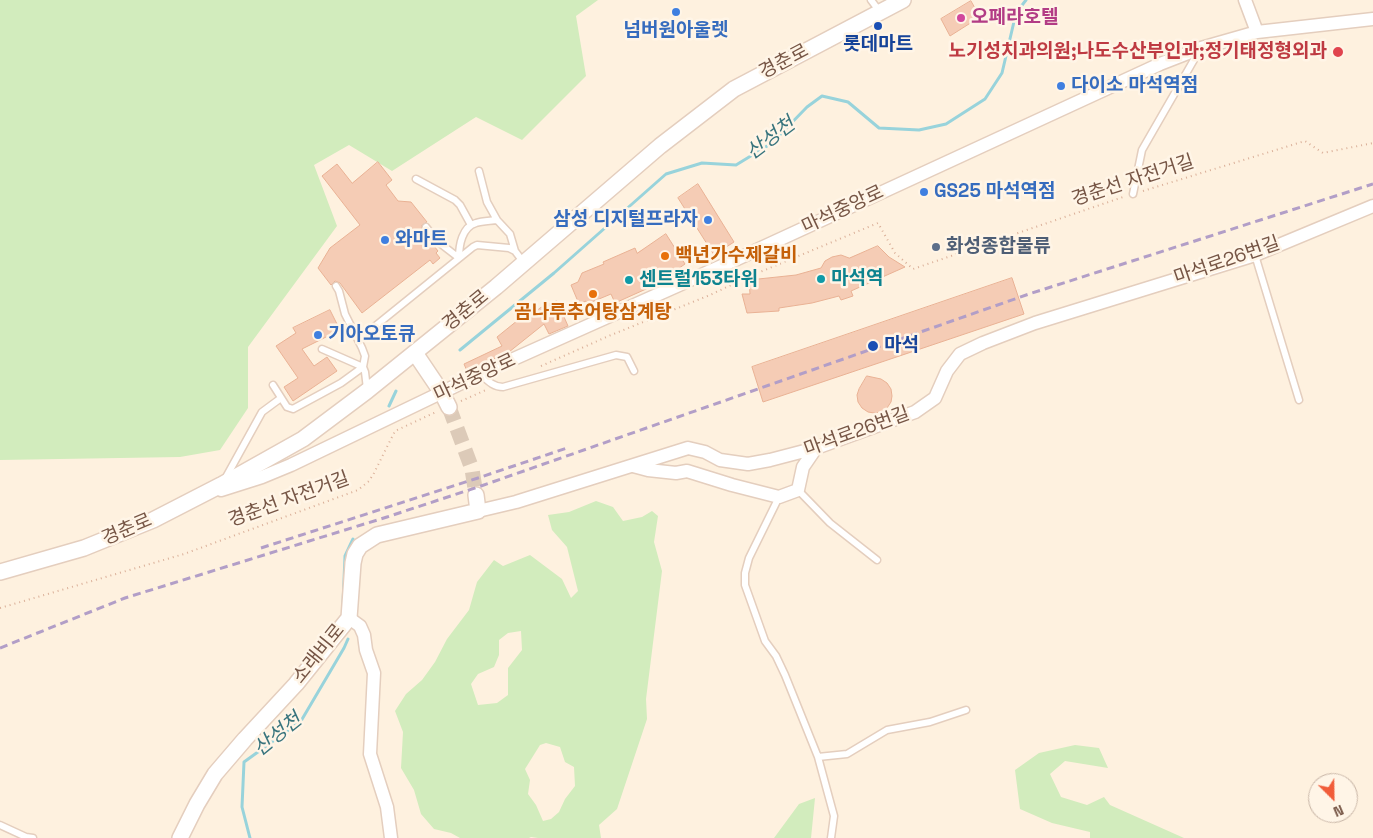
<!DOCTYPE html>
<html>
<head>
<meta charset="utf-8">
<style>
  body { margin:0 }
  #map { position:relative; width:1373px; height:838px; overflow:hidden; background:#fef1df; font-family:"Space Grotesk",sans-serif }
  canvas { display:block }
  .north { position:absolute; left:1308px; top:773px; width:50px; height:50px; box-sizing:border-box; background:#fff5e7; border:1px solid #c8b5a6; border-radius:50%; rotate:157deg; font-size:14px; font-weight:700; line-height:20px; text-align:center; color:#765545 }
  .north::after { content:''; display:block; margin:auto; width:18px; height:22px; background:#f15d3a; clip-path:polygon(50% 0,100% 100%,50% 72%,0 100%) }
</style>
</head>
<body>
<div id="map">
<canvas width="1373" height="838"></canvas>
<div class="north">N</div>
</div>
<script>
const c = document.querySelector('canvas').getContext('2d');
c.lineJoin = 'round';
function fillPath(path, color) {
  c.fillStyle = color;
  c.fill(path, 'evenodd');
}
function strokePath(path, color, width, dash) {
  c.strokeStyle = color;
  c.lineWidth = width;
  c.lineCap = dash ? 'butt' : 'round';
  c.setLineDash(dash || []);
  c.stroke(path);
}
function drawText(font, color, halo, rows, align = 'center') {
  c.font = font + ' "Space Grotesk","Noto Sans KR",sans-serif';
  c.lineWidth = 5;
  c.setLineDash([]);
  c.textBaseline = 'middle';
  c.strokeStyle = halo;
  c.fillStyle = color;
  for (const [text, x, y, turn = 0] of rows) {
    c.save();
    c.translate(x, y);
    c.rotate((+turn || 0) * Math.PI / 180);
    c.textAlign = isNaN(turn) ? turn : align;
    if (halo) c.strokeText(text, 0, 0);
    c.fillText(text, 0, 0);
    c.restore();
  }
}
const green = new Path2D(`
  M0 0H598L576 16 586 76 522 140 476 117 392 171 349 145 314 165 337 226 248 347V408L220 450 180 457 0 460Z
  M596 501 613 507 623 521 642 517 652 511 658 516 654 542 662 571 646 699 647 719 617 809 599 825 601 838H538L531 837 529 838H460L451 833 434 829 421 814 414 790 401 768 403 732 395 711 406 694 422 680 435 662 447 639 469 610 477 582 494 560 503 566 530 555 562 579 571 598 578 591 567 547 552 530 548 515 569 512ZM521 631 522 650 508 668V695L497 703 478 705 471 684 478 674 494 667 499 655V640L508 633ZM546 743 560 747 565 762 574 767 575 786 565 799 559 812 551 819 543 821 536 805 528 794 530 780 525 769 540 745Z
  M1075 745 1099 748 1108 768 1065 761 1050 774 1061 797 1087 805 1104 797 1110 805 1184 838H1090V832L1052 823 1020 809 1015 770 1039 753Z
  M815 798 811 838H774L799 804Z`);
const stream = new Path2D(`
  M460 350 554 273 666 174 702 163 736 165 772 143 807 107 822 96 848 102 879 128 919 130 946 124 985 99 1002 73 1016 13 1026 0
  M389 406 396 391
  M343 604 345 556 353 539
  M250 838 242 807 244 762 301 721 344 648 348 639`);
const building = new Path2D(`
  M971 1 980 17 950 36 941 19Z
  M378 162 392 180 386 185 398 201 411 202 427 222 422 225V231L438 251 436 253 440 258 433 264 430 260 362 313 340 283 335 281 331 285 318 268 330 248 360 225 322 176 337 164 352 183Z
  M698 184 734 242 714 255 678 198Z
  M666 234 685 264 655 285 615 303 611 294 587 304 586 301 579 304 571 285 578 282 582 273 604 264 603 262 635 248 637 253Z
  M878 246 889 257 905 267 851 291 853 296 841 300 839 296 812 303 779 308V311L747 313 742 294H750L749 280 796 275 821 268 825 261 832 257 841 255 849 258Z
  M1012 278 1024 314 763 402 752 367Z
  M557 301 568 326 549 334 544 324 509 352 467 371 464 364 502 346 497 337 523 316 526 320 540 308Z
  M330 310 340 330 302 349 314 366 327 357 337 371 293 401 284 387 298 378 276 346 296 333 293 328Z
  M867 376 881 379 887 383 891 389 892 396 891 402 887 408 881 412 874 413 868 412 862 408 858 402 857 395 859 389Z`);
const tertiaryTunnel = new Path2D(`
  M449 407 472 469 476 495`);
const path = new Path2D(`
  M1143 191 1305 141 1323 153 1373 143
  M541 366 611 335 710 295 748 277 878 223 895 253 913 269 1126 196
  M461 401 486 390
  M0 608 184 554 358 490 369 481 374 473 395 431 436 412`);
const service = new Path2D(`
  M871 0 880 12
  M479 171 487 202 497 220 510 234 515 251
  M416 179 455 200 460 205 471 225
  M1133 194 1142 150 1199 51
  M426 227 437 241 459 258
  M1255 255 1299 400
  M459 258C459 245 462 227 476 223 482 221 490 221 497 220
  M358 340 473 247 477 245 509 248 515 251 524 263
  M322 349 363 367 365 372 367 389
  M480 374C487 380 493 387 503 387L616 355 627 357 634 371
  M273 385 287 407 293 409 341 383 363 367 365 356 362 348 345 314 339 291 336 286
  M225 479 262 412 281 398
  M798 490 830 523 877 560
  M779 497 749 558 745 573V585L765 641 776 656 785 675 818 757 834 816 831 838
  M818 757 847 754 887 730 930 722 966 710
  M0 825 26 837 33 838`);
const minor = new Path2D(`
  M1245 0 1257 32
  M633 466 648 470 676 473 687 471 732 485 779 497 798 490 803 467 816 448
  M221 490 262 477 291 465 480 374 735 260 1160 64 1201 48 1257 32 1373 19
  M478 511 516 502 688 448 705 452 720 460 748 464 770 460 816 448 915 412 935 398 947 371 960 354 983 343 1035 323 1255 255 1373 206
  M349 618 360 626 364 635 366 650 374 673 370 754 387 807 391 838`);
const tertiary = new Path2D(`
  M415 353 442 393 449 407
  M0 572 84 548 153 520 221 485 303 439 367 391 496 287 660 146 734 89 903 0
  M180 838 197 804 215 774 245 739 296 684 349 618 353 563 355 554 360 546 377 535 478 511 476 495`);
const rail = new Path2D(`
  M261 548 478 478 567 448
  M0 648 125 598 387 517 481 486 1029 294 1373 184`);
const markers = [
  [676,12,5,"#3f7fe0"],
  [961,18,5,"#d1479c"],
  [878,26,5,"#1a4fb4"],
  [1338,52,6,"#e0444e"],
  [1061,86,5,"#3f7fe0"],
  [924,192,5,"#3f7fe0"],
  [708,220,5,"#3f7fe0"],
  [385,240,5,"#3f7fe0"],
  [936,247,5,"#5c6f8a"],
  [665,256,5,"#e8710a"],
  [821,279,5,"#0f9aa8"],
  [629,280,5,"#0f9aa8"],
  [593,294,5,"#e8710a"],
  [318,335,5,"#3f7fe0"],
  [873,346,6,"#1a4fb4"]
];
const hotelNames = [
  ["오페라호텔",971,18]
];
const shopNames = [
  ["넘버원아울렛",676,31,"center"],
  ["다이소 마석역점",1071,86],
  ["GS25 마석역점",934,192],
  ["삼성 디지털프라자",698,220,"right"],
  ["와마트",395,240],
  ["기아오토큐",328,335]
];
const transitNames = [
  ["롯데마트",878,45],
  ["마석",884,346,"left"]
];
const healthNames = [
  ["노기성치과의원;나도수산부인과;정기태정형외과",1327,52]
];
const streetNames = [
  ["경춘로",784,62,-28],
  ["경춘선 자전거길",1133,181,-18],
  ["마석중앙로",843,210,-25],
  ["마석로26번길",1227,261,-19],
  ["경춘로",466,311,-39],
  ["마석중앙로",475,378,-25],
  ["마석로26번길",857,432,-20],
  ["경춘선 자전거길",289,500,-20],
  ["경춘로",127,530,-23],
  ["소래비로",319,654,-51]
];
const serviceNames = [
  ["화성종합물류",946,247]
];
const foodNames = [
  ["백년가수제갈비",675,256],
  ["곰나루추어탕삼계탕",593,313,"center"]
];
const cultureNames = [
  ["마석역",831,279],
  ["센트럴153타워",639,280]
];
const waterNames = [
  ["산성천",771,139,-37],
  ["산성천",278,735,-39]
];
fillPath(green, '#d2ecbd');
strokePath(stream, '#98d3db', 3);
fillPath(building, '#f5ccb5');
strokePath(building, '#e9b194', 1);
strokePath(tertiaryTunnel, '#dccab8', 15, [15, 8]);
strokePath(service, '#e4cebe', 9);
strokePath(minor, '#e4cebe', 15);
strokePath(tertiary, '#e4cebe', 18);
strokePath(path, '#daaf98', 2, [1, 4]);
strokePath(service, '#fff', 6);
strokePath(minor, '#fff', 12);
strokePath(tertiary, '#fff', 15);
strokePath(rail, '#b29ec7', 3, [8, 5]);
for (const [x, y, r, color] of markers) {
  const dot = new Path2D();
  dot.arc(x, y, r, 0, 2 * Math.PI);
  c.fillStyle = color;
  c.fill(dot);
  strokePath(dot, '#fff5e7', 2);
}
drawText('bold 19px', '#b23c85', '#fff5e7', hotelNames, 'left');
drawText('bold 19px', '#366cbe', '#fff5e7', shopNames, 'left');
drawText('bold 19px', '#164399', '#fff5e7', transitNames);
drawText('bold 19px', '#be3a42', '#fff5e7', healthNames, 'right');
drawText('19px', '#765545', '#fff5e7', streetNames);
drawText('bold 19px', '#4e5e75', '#fff5e7', serviceNames, 'left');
drawText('bold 19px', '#c56008', '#fff5e7', foodNames, 'left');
drawText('bold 19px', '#0d838f', '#fff5e7', cultureNames, 'left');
drawText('italic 20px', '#38747d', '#fff5e7', waterNames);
</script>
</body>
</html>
